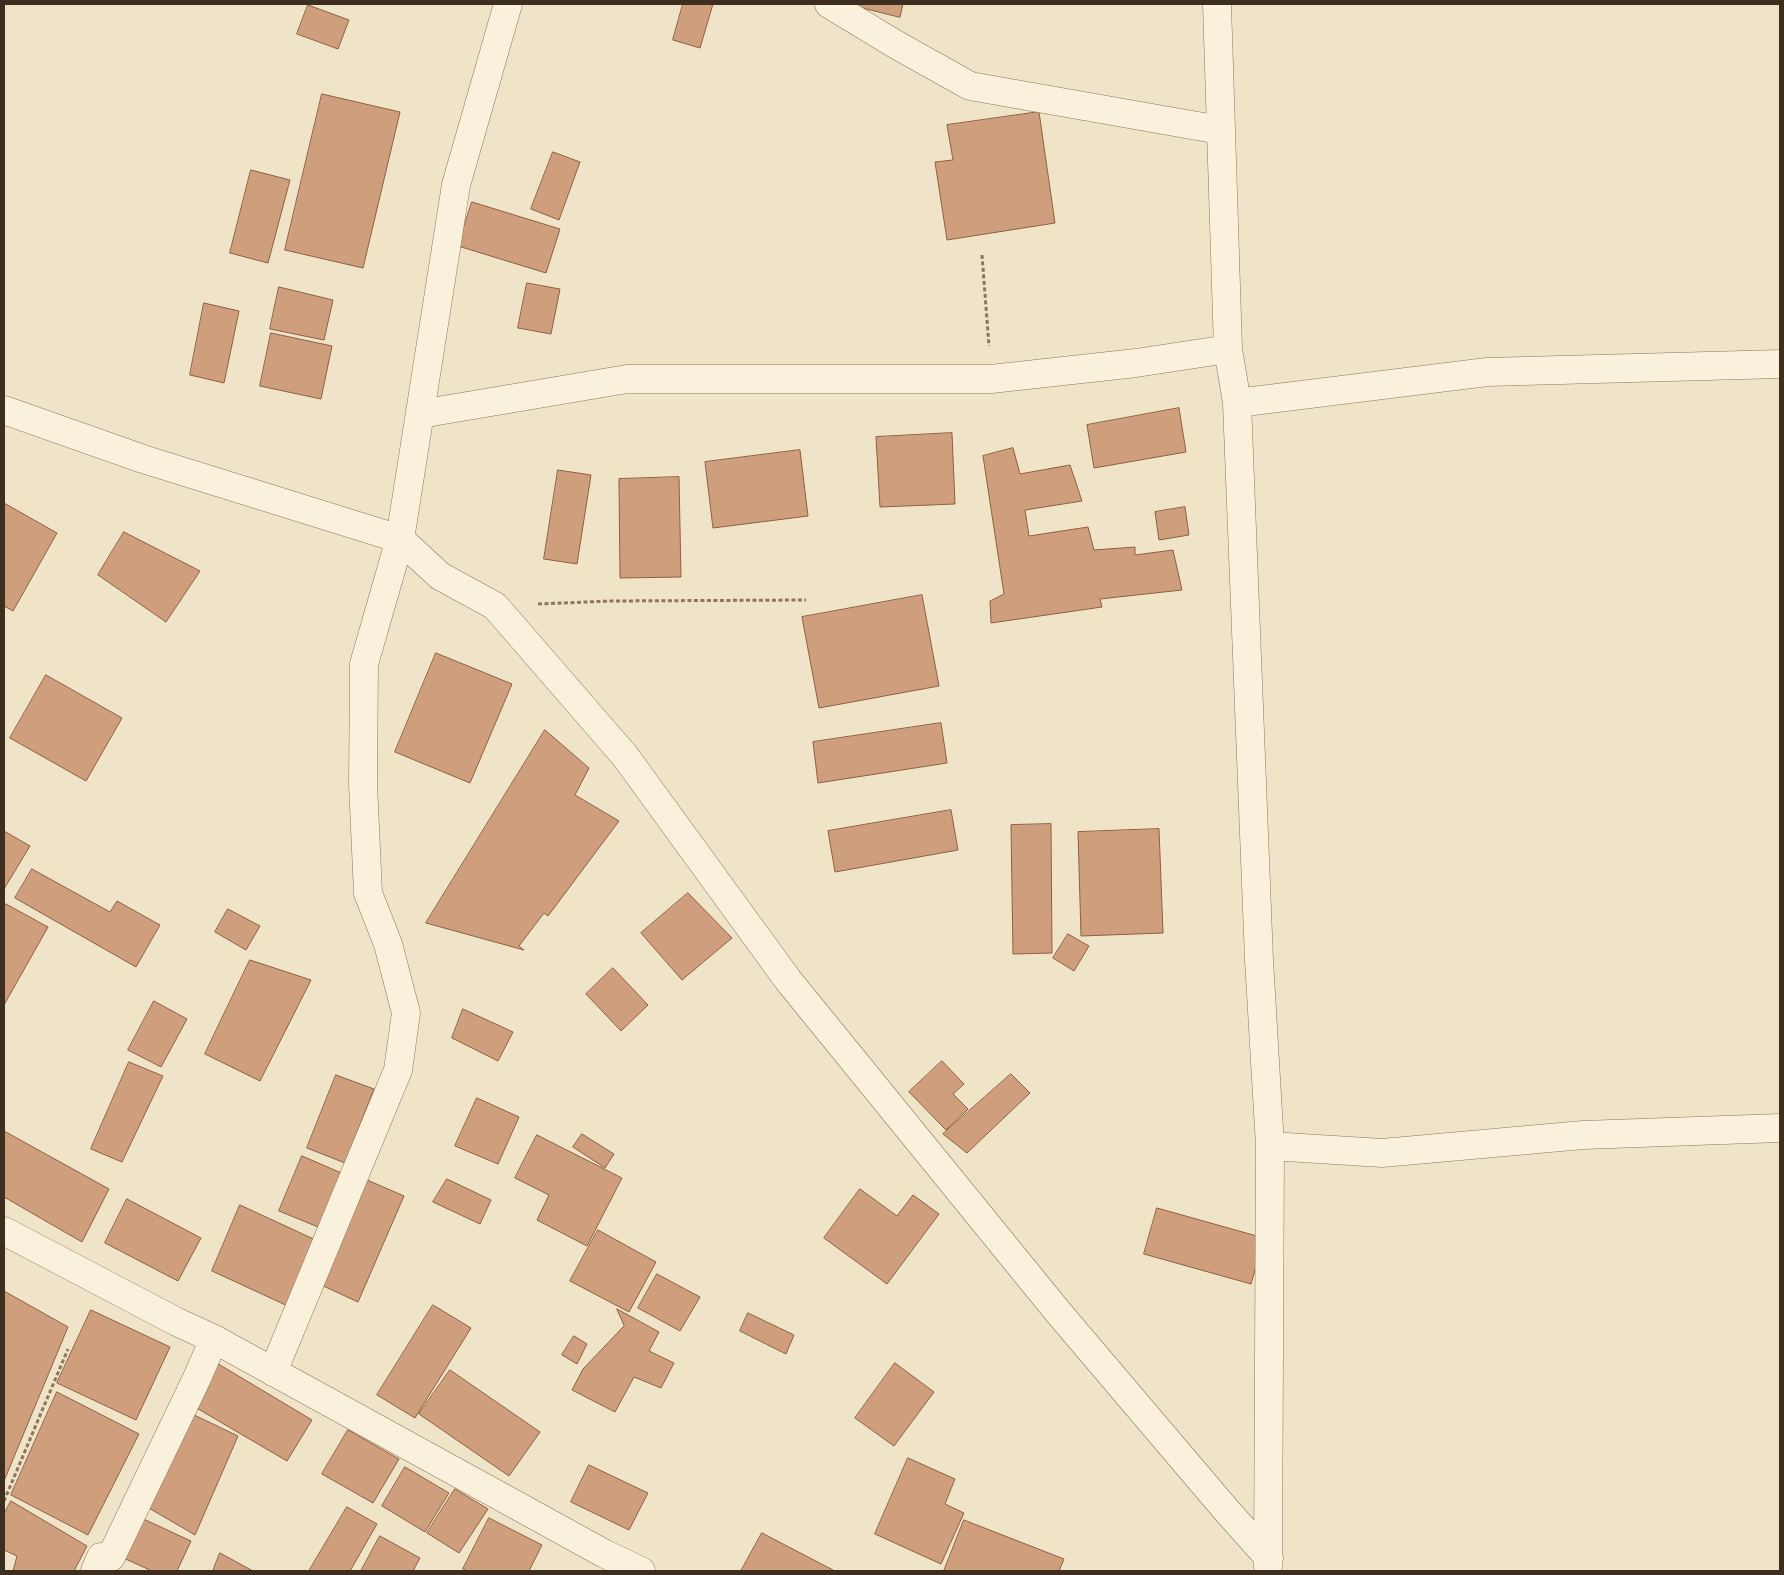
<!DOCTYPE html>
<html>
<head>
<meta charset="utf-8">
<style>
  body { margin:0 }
  #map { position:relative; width:1784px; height:1575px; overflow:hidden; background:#f0e4c8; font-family:Bitter,serif }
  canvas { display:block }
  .frame { position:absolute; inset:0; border:5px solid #3d2e20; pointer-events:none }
</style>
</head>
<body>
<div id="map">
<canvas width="1784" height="1575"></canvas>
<div class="frame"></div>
</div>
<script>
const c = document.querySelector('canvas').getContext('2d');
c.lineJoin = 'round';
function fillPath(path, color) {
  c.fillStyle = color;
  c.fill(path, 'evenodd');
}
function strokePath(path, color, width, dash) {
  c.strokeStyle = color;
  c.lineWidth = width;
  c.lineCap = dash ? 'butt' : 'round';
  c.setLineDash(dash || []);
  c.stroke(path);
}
const building = new Path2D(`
  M683 4H713L700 48 673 40Z
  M847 4H903L900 17Z
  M308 5 349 20 338 49 297 34Z
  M322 94 400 112 363 268 285 250Z
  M1039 112 1055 223 947 240 935 162 953 160 947 125Z
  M553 152 580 162 559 220 531 209Z
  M251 170 290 180 268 263 230 253Z
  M472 202 560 229 546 273 458 246Z
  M527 283 560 289 551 334 518 328Z
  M279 287 333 300 324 340 270 329Z
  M204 303 239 311 224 383 190 375Z
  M271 333 332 346 321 399 260 386Z
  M1179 408 1186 452 1094 468 1087 425Z
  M952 433 955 504 880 507 876 437Z
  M1013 448 1020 474 1070 465 1082 501 1025 510 1029 536 1088 527 1094 550 1135 547V555L1173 550 1182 590 1100 599 1102 607 991 623 990 601 1004 594 983 456Z
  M800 450 808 516 713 528 705 462Z
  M558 470 591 475 577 564 544 559Z
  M679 477 681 577 620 578 619 479Z
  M4 503 57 533 13 611 4 606Z
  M1185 507 1189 535 1159 540 1155 512Z
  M124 532 200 571 166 622 98 575Z
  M922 595 939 686 819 708 802 617Z
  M436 653 512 684 470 783 395 752Z
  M46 675 122 718 86 781 10 738Z
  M941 723 947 763 818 783 813 742Z
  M545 730 589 768 575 795 619 821 548 916 544 913 519 946 524 950 426 923Z
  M951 810 958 850 835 872 828 831Z
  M1051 824 1052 953 1013 954 1011 825Z
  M1159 829 1163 933 1081 936 1078 832Z
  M4 831 30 846 4 889Z
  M32 869 110 912 117 901 160 925 136 967 15 898Z
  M688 893 732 938 682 980 641 933Z
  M6 904 48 927 4 1005V907Z
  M228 909 260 926 246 950 215 932Z
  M1068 934 1089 946 1074 971 1053 958Z
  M250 960 311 980 260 1081 205 1054Z
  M613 968 648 1005 621 1031 586 994Z
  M154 1001 187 1019 161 1067 128 1050Z
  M463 1009 513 1032 498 1061 452 1038Z
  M942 1061 964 1084 953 1094 968 1109 946 1130 909 1092Z
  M129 1062 163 1076 122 1162 91 1149Z
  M1011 1074 1030 1093 967 1153 943 1134Z
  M336 1075 374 1089 345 1163 307 1148Z
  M477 1098 519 1117 498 1164 455 1146Z
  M4 1131 109 1189 82 1242 4 1197Z
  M582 1134 614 1154 605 1168 573 1147Z
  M537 1135 622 1178 587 1246 537 1220 549 1195 515 1178Z
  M302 1156 346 1175 323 1229 279 1211Z
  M365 1179 404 1196 358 1302 319 1284Z
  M447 1179 491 1200 480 1224 433 1202Z
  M860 1189 897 1216 913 1195 939 1214 887 1284 824 1238Z
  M127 1199 201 1238 178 1281 105 1243Z
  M240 1205 320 1242 290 1307 212 1271Z
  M1157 1208 1264 1238 1251 1284 1144 1254Z
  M598 1230 656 1262 629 1312 570 1281Z
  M657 1274 700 1297 680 1331 638 1308Z
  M4 1291 68 1327 4 1481Z
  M433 1305 471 1328 415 1418 377 1395Z
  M617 1309 659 1332 649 1351 674 1363 661 1388 634 1377 615 1412 572 1390 583 1369 624 1326Z
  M91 1310 170 1347 136 1420 57 1383Z
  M748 1313 794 1335 786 1354 740 1331Z
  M574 1336 587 1344 577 1364 562 1355Z
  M210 1359 312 1420 287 1461 188 1403Z
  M895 1363 934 1392 894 1446 855 1418Z
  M450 1370 540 1432 509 1476 419 1414Z
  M57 1392 139 1434 88 1535 11 1495Z
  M190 1413 238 1436 195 1535 142 1504Z
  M348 1430 399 1459 373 1503 322 1474Z
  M908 1458 955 1479 945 1504 964 1513 941 1564 875 1534Z
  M589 1465 648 1493 629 1530 571 1502Z
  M405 1467 449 1493 425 1532 382 1506Z
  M455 1489 488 1509 459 1553 427 1533Z
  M11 1501 87 1546 74 1571H13L17 1556 4 1550V1514Z
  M347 1507 377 1524 350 1571H309Z
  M137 1516 191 1541 177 1571H152L119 1556Z
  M489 1518 542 1545 529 1571H467L463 1569Z
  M964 1520 1064 1559 1059 1571H944Z
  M762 1533 833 1570 832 1571H741Z
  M380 1536 420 1558 413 1571H361Z
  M220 1553 253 1571H213Z`);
const path = new Path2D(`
  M982 255 989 346
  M538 604 610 601 806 600
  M4 1501 68 1349`);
const minor = new Path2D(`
  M829 4 895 44 970 86 1220 130
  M1217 4 1228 349 1237 403 1259 960 1270 1146 1268 1567
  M1237 403 1487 372 1780 364
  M4 410 143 459 400 539 440 576 495 606 625 756 788 980 1058 1312 1227 1511 1269 1558
  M420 414 627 379H991L1136 363 1228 349
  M1270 1146 1382 1153 1583 1135 1780 1128
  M4 1231 177 1322 214 1339 605 1554 641 1571
  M273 1372 398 1070 406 1013 388 944 368 893 363 784 364 664 400 539 456 185 508 4
  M95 1571 101 1557H111L197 1378 214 1339`);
fillPath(building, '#cf9f7d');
strokePath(building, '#8d5f41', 1);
strokePath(minor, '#8d765c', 29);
strokePath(path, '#8d765c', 3, [4, 2.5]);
strokePath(minor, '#faf1dc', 28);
</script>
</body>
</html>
